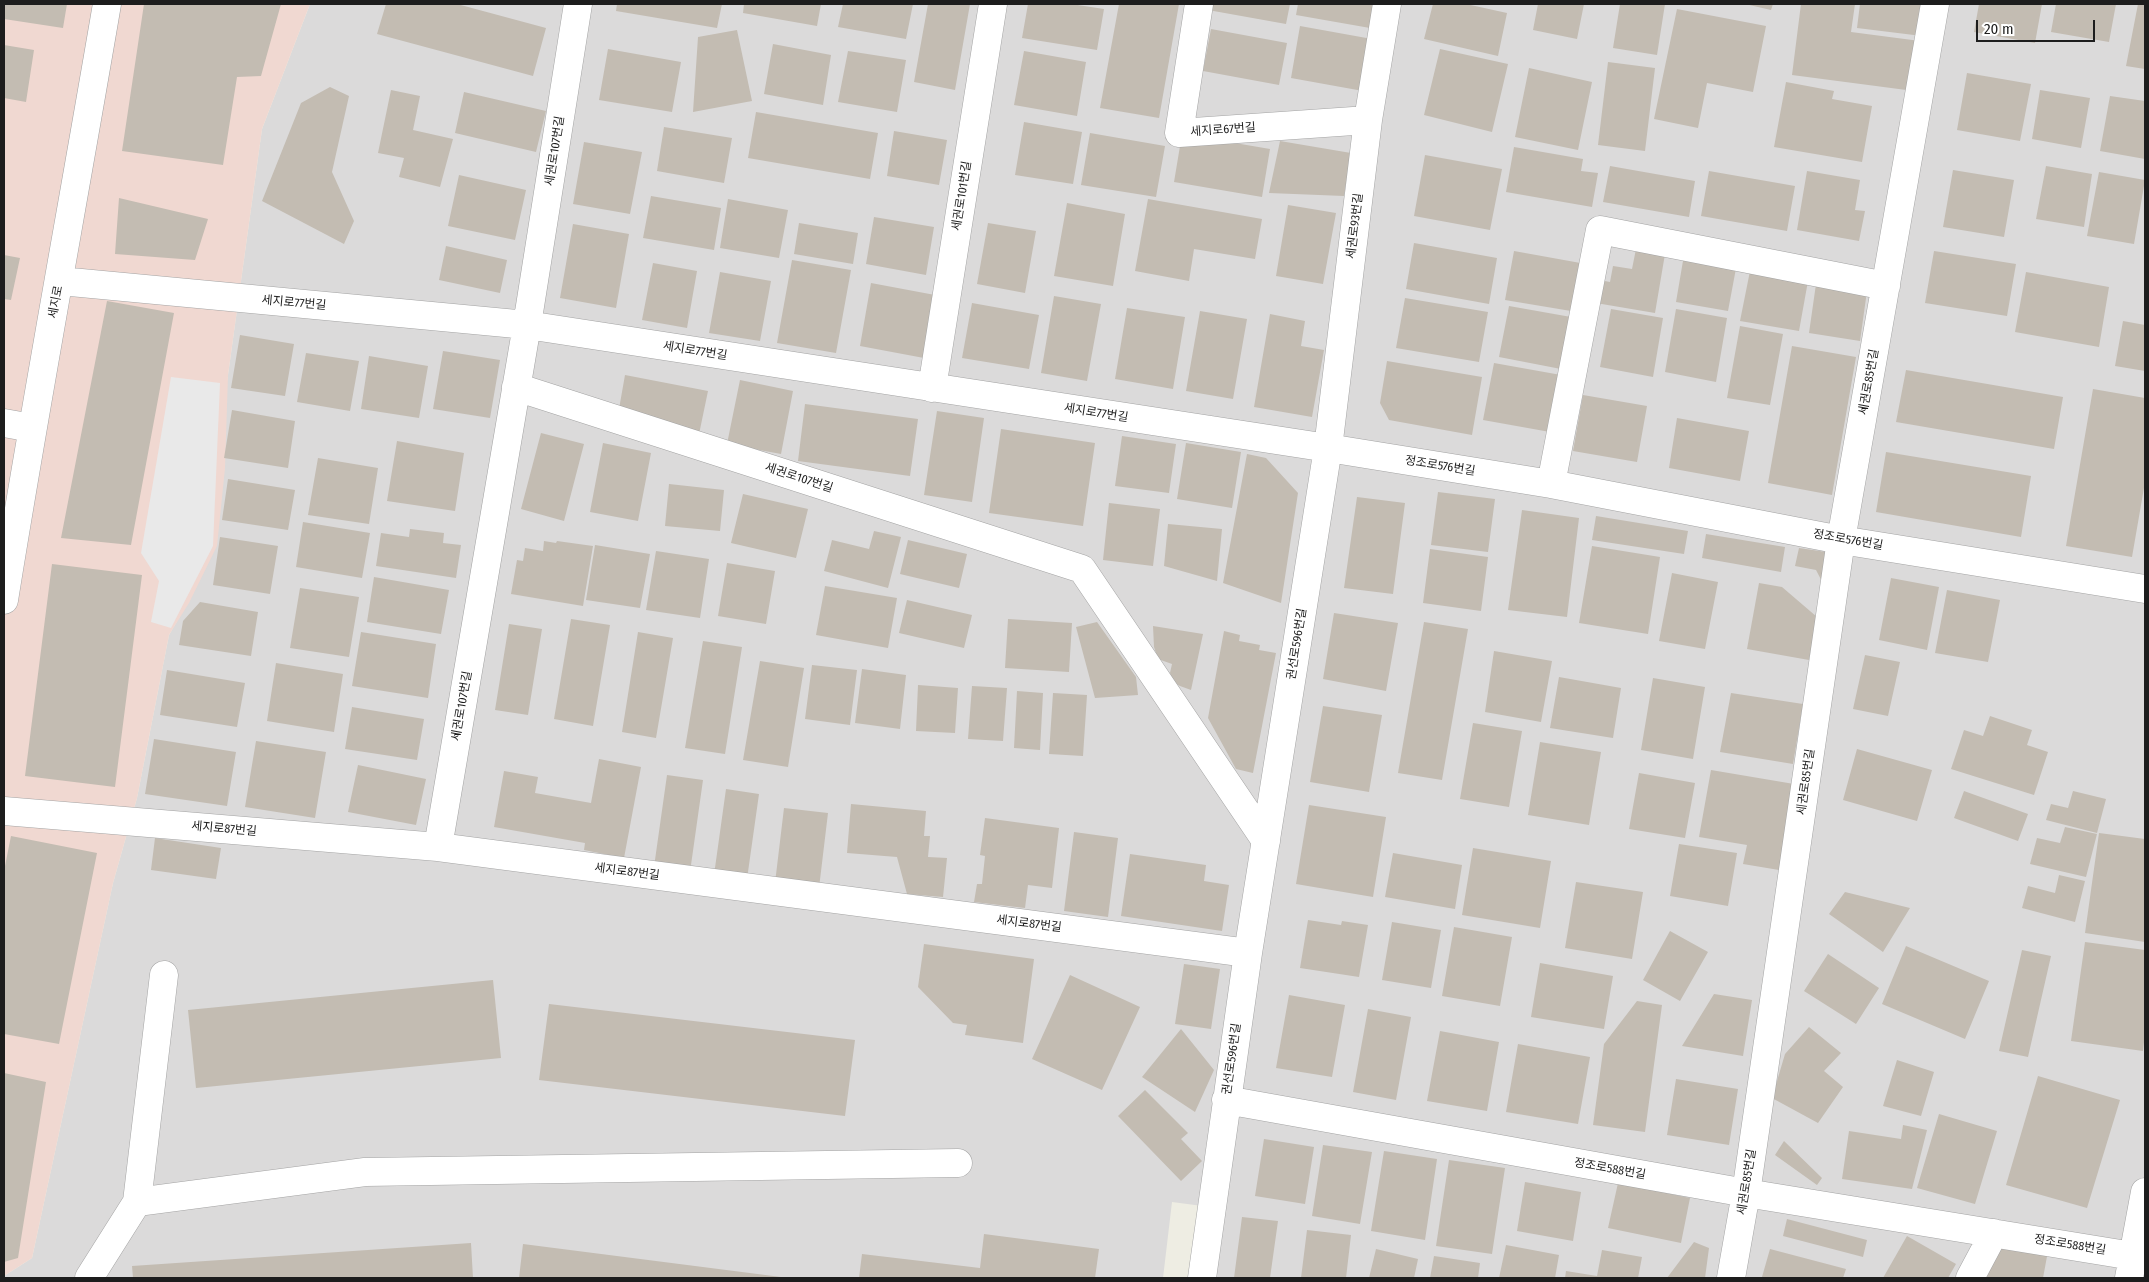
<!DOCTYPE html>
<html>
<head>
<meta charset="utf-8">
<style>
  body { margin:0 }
  #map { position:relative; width:2149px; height:1282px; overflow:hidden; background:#eeede3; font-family:"Fira Sans Condensed",sans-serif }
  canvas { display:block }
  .frame { position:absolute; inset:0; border:5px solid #1d1d1d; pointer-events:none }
  .scale { position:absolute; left:1976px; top:20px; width:119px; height:22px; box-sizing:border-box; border:2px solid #1d1d1d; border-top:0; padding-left:6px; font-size:15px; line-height:18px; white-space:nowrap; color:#1d1d1d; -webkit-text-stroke:4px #fff; paint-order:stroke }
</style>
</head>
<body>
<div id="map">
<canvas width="2149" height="1282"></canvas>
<div class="frame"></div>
<div class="scale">20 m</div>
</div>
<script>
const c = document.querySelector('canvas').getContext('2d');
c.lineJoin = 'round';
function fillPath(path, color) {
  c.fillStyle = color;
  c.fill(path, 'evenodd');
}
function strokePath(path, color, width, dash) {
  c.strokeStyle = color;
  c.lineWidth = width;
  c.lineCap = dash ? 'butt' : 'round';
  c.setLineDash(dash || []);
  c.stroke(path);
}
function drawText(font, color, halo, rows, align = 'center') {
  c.font = font + ' "Fira Sans Condensed","Noto Sans KR",sans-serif';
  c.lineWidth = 5;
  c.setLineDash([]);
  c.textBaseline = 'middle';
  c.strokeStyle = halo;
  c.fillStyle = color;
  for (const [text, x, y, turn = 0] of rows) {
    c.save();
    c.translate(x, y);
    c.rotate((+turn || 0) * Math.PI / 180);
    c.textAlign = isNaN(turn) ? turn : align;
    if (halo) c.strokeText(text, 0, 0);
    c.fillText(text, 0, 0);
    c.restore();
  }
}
const residential = new Path2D(`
  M310 4H2145V1278H1200L1210 1207 1172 1202 1163 1278H4V1276L32 1258 113 883 137 798 169 635 194 591 228 375 262 129Z`);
const commercial = new Path2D(`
  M4 4H310L262 129 228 375 225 468 217 546 189 603 169 635 137 798 113 883 32 1258 4 1276Z`);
const parking = new Path2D(`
  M171 377 220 383 213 546 171 628 151 622 159 581 141 553Z`);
const building = new Path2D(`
  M4 4H67L63 28 4 19Z
  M144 4H281L261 76 237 77 223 165 122 151Z
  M386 4H457L546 28 533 76 377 34Z
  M617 4H722L717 28 616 11Z
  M744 4H821L817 26 743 13Z
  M843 4H913L906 39 838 27Z
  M928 4H970L955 90 914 82Z
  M1028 4H1071L1104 9 1097 50 1022 38Z
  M1119 4H1179L1159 118 1100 108Z
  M1209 4H1290L1286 24 1208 10Z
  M1298 4H1375L1370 28 1296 15Z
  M1433 4H1466L1507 13 1498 56 1424 39Z
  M1538 4H1584L1577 39 1533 30Z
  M1620 4H1665L1657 55 1613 48Z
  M1745 4H1773L1771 10Z
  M1801 4H1855L1851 32 1920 41 1914 91 1792 75Z
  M1860 4H1926L1922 36 1857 28Z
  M1979 4H2042L2035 43 1974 32Z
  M2056 4H2116L2109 42 2051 32Z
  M2138 4H2145V69L2126 66Z
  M1677 9 1766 26 1753 92 1707 83 1698 128 1654 119Z
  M1300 26 1372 39 1363 91 1291 78Z
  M1211 29 1287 43 1279 85 1203 71Z
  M737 30 752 101 693 112 698 37Z
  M773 44 831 55 823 105 764 94Z
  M4 45 34 50 26 102 4 98Z
  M608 49 681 62 672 112 599 100Z
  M1440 49 1508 64 1492 132 1424 115Z
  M848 51 906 60 897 112 838 102Z
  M1024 51 1086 62 1077 116 1014 105Z
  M1608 62 1655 68 1645 151 1598 145Z
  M1529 68 1592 82 1578 150 1515 137Z
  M1967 73 2031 84 2020 141 1957 130Z
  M1786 82 1834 91 1832 99 1872 106 1862 162 1774 147Z
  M330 87 349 96 332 172 354 221 344 244 262 201 301 103Z
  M391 90 420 96 413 130 453 139 440 187 399 177 404 158 378 153Z
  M2040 90 2090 98 2081 148 2032 139Z
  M464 92 546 111 536 152 455 133Z
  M2110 96 2145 101V159L2100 151Z
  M756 112 878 133 870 179 748 158Z
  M1024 122 1082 132 1073 184 1015 175Z
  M664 127 732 138 724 183 657 171Z
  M894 131 947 140 939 185 887 176Z
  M1090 133 1165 146 1156 197 1081 185Z
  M1182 134 1270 149 1262 197 1174 182Z
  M1280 141 1351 153 1344 196 1269 193Z
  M584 142 642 152 630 214 573 204Z
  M1514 147 1583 159 1581 171 1598 173 1592 207 1506 192Z
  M1425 155 1502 169 1490 230 1414 216Z
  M1610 166 1695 181 1689 217 1603 202Z
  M2046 166 2092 174 2084 227 2036 219Z
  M1953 170 2014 180 2004 237 1943 227Z
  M1709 171 1795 186 1787 231 1701 216Z
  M1807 171 1860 180 1855 210 1865 211 1859 241 1797 230Z
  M2099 172 2145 180 2134 244 2087 236Z
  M459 175 526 190 515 240 448 226Z
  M651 196 721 208 714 250 643 238Z
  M119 198 208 219 195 260 115 254Z
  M728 199 788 210 779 258 720 248Z
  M1148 199 1262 219 1255 259 1194 249 1189 281 1135 271Z
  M1067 203 1125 214 1113 286 1054 276Z
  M1288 205 1336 213 1323 284 1276 276Z
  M874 217 934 227 926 275 866 264Z
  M799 223 858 233 853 264 794 254Z
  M988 223 1036 231 1025 293 977 284Z
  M573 224 629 234 616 308 560 298Z
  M1414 243 1497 258 1489 304 1406 289Z
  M446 246 507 260 500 293 439 280Z
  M1636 249 1665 254 1655 313 1590 302 1594 279 1610 282 1613 266 1632 269Z
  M1514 251 1586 264 1577 312 1505 300Z
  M1934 251 2016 264 2007 316 1925 303Z
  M4 255 20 258 11 300 4 299Z
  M1684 255 1737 263 1728 311 1676 302Z
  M792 260 851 270 836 353 777 343Z
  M653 263 697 271 687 328 642 320Z
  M1750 271 1808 281 1799 331 1740 321Z
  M720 272 771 281 760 341 709 333Z
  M2026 272 2109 287 2099 347 2015 332Z
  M871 283 935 295 924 358 860 346Z
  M1816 284 1867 291 1860 341 1809 333Z
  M1054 296 1101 304 1087 381 1041 373Z
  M1405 298 1488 312 1479 362 1396 348Z
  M107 301 174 313 131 545 61 538Z
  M972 303 1039 315 1029 369 962 358Z
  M1509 306 1571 317 1561 369 1499 357Z
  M1127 308 1185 317 1173 389 1115 379Z
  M1611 309 1663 318 1653 377 1600 367Z
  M1676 309 1727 318 1716 382 1665 372Z
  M1200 311 1247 319 1233 399 1186 391Z
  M1270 314 1305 321 1301 346 1324 350 1312 417 1254 407Z
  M2123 321 2145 325V371L2115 366Z
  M1740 326 1783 334 1770 405 1727 398Z
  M240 335 294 344 285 396 231 388Z
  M1792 346 1856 357 1832 495 1768 483Z
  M443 351 500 360 490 418 433 409Z
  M306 353 359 361 350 411 297 402Z
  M369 356 428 366 419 418 361 409Z
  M1387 361 1482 377 1472 435 1389 420 1380 403Z
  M1494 363 1561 375 1550 432 1483 420Z
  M1906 370 2063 397 2054 449 1896 422Z
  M625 375 708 391 698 439 619 409Z
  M740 380 793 391 781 454 727 444Z
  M2093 389 2145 398V482L2132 557 2066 546Z
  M1583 395 1647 406 1637 462 1573 451Z
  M805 404 918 419 910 476 798 461Z
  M232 410 295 421 288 468 224 458Z
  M937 411 984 418 972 502 924 495Z
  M1677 418 1749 431 1740 481 1669 468Z
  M1001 429 1095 443 1083 526 989 513Z
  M541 433 584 444 564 521 521 509Z
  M1122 436 1176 444 1169 493 1115 486Z
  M397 441 464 453 455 511 387 501Z
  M603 443 651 453 638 521 590 512Z
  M1186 443 1241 452 1232 508 1177 499Z
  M1886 452 2031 476 2021 537 1876 512Z
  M1247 454 1266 458 1298 493 1281 603 1223 583Z
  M318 458 378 468 369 524 308 515Z
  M228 479 295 490 288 530 222 520Z
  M669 484 724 490 720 531 665 526Z
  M1438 492 1495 499 1488 552 1431 545Z
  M743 494 808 509 796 558 731 543Z
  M1357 497 1405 503 1393 594 1344 588Z
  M1109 503 1160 509 1153 566 1103 560Z
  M1522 510 1579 518 1567 617 1508 610Z
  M1596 516 1688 531 1684 554 1592 540Z
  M303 522 370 533 362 578 296 567Z
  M1168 524 1222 529 1217 581 1164 566Z
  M410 529 444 533 443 543 461 545 456 578 376 566 381 533 409 537Z
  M874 531 901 537 888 588 824 571 832 540 869 549Z
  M1706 534 1785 547 1781 572 1702 558Z
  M220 537 278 546 270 594 213 585Z
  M908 540 967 554 959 588 900 574Z
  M544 541 556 543 557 541 593 546 583 606 511 594 517 560 523 561 525 548 543 551Z
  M595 545 650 554 640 608 586 600Z
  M1592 546 1660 557 1648 634 1579 623Z
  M1799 548 1833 553 1828 593 1816 570 1795 566Z
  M1430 549 1488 557 1481 611 1423 603Z
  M656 551 709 559 700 618 646 610Z
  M727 563 775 571 766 624 718 616Z
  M52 564 142 575 115 787 25 776Z
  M1672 573 1718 582 1705 649 1659 641Z
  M374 577 449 590 441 634 367 622Z
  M1891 578 1939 587 1927 650 1879 640Z
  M1759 583 1782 587 1817 617 1809 660 1747 649Z
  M825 586 897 598 888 648 816 635Z
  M300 588 359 597 349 657 290 648Z
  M1947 590 2000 600 1988 662 1935 653Z
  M907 600 972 615 964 648 899 633Z
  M200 602 258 612 251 656 179 645 183 621Z
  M1334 613 1398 623 1386 691 1323 679Z
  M571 619 610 625 593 726 554 719Z
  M1008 619 1072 623 1069 672 1005 668Z
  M1097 622 1136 677 1138 695 1095 698 1076 627Z
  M1424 622 1468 629 1442 780 1398 773Z
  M509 624 542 629 528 715 495 710Z
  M1153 626 1203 634 1191 690 1180 686 1173 682 1170 673 1172 664 1158 659 1154 647Z
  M1224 631 1240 635 1239 641 1260 645 1259 650 1276 653 1253 773 1236 769 1208 718Z
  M361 632 436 644 428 698 352 686Z
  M638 632 673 638 656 738 622 732Z
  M703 641 742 647 725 754 685 748Z
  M1494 651 1552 661 1541 722 1485 712Z
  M1865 655 1900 662 1888 716 1853 709Z
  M760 661 804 668 788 767 743 760Z
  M276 663 343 674 334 732 267 721Z
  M812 665 857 670 850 725 805 719Z
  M862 669 906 675 900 729 855 723Z
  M167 670 245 683 237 727 160 715Z
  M1559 677 1621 688 1613 738 1550 728Z
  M1653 678 1705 687 1693 759 1641 750Z
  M918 685 958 688 955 733 916 731Z
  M972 686 1007 688 1003 741 968 739Z
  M1017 691 1043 693 1040 750 1014 748Z
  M1053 693 1087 695 1083 756 1049 754Z
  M1731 693 1803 704 1793 764 1720 752Z
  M1323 706 1382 715 1369 792 1310 782Z
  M352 707 424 719 417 760 345 749Z
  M1990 716 2032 730 2027 745 2048 752 2034 795 1951 769 1964 730 1983 736Z
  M1473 723 1522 731 1509 807 1460 799Z
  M154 739 236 752 227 806 145 794Z
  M256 741 326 752 315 818 245 807Z
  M1540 742 1601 752 1589 825 1528 815Z
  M1857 749 1932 770 1917 821 1843 800Z
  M599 759 641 767 624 858 584 850 585 843 494 827 504 771 538 777 535 793 591 803Z
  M358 765 426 779 416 825 348 812Z
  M1711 770 1794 784 1779 870 1743 864 1747 845 1699 837Z
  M1639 773 1695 783 1685 838 1629 829Z
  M667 775 703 780 690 872 654 867Z
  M726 789 759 794 747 879 714 875Z
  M1964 791 2028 814 2018 841 1954 818Z
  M2073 791 2106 799 2097 833 2046 820 2051 804 2068 808Z
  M851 804 926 811 924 836H930L928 857 947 858 943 897 907 894 897 857 847 853Z
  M1309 805 1386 817 1373 897 1296 884Z
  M784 808 828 813 819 888 775 883Z
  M985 818 1059 828 1052 888 1028 885 1025 908 974 902 977 884H982L985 856 980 855Z
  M2065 827 2097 834 2086 877 2030 864 2037 838 2060 843Z
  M1074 832 1118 838 1108 917 1064 911Z
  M2099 833 2145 839V942L2085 933Z
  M11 836 97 853 59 1044 4 1034V871Z
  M155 838 221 848 216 879 151 870Z
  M1679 844 1737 853 1728 906 1670 896Z
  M1473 848 1551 861 1540 928 1462 915Z
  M1393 853 1462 865 1455 909 1385 897Z
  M1130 854 1206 865 1204 881 1229 885 1222 931 1121 916Z
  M2059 875 2085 881 2075 922 2022 908 2028 886 2055 893Z
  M1576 882 1643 892 1632 959 1565 948Z
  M1845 892 1910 908 1883 952 1829 914Z
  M1308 920 1341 925 1342 921 1368 925 1359 977 1300 968Z
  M1392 922 1441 930 1431 988 1382 980Z
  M1454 927 1512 937 1500 1006 1442 996Z
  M1670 931 1708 952 1680 1001 1643 980Z
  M2085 942 2145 950V1033L2143 1051 2071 1041Z
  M924 944 1034 959 1023 1043 965 1035 967 1025 953 1023 918 987Z
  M1906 946 1989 981 1965 1039 1882 1004Z
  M2022 950 2051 956 2028 1057 1999 1051Z
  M1828 954 1879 988 1856 1024 1804 991Z
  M1540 963 1613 976 1604 1029 1531 1017Z
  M1184 964 1220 969 1211 1029 1175 1024Z
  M1070 975 1140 1007 1102 1090 1032 1059Z
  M493 980 501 1058 196 1088 188 1010Z
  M1714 994 1752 1000 1743 1056 1682 1046Z
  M1289 995 1345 1005 1332 1077 1276 1068Z
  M1637 1001 1662 1005 1645 1132 1593 1125 1604 1044Z
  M549 1004 855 1040 845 1116 539 1080Z
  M1368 1009 1411 1017 1396 1100 1353 1092Z
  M1809 1027 1841 1053 1824 1071 1843 1087 1818 1123 1772 1098 1785 1054Z
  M1181 1029 1214 1070 1195 1112 1142 1077Z
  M1440 1031 1499 1042 1487 1111 1427 1101Z
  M1518 1044 1590 1057 1578 1124 1506 1112Z
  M1897 1060 1934 1072 1921 1116 1883 1106Z
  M4 1073 46 1082 18 1258 4 1262Z
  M2038 1076 2120 1100 2087 1208 2006 1185Z
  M1676 1079 1738 1089 1729 1145 1667 1135Z
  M1145 1090 1188 1133 1181 1139 1202 1161 1181 1181 1118 1116Z
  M1939 1114 1997 1131 1975 1204 1917 1188Z
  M1903 1125 1927 1130 1912 1189 1842 1179 1849 1131 1901 1139Z
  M1264 1139 1314 1147 1305 1204 1255 1196Z
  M1784 1141 1822 1178 1817 1185 1775 1155Z
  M1323 1145 1372 1152 1360 1224 1312 1216Z
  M1384 1151 1437 1159 1425 1240 1371 1231Z
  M1449 1160 1505 1168 1492 1254 1436 1246Z
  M1525 1182 1581 1192 1573 1241 1517 1231Z
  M1618 1183 1690 1198 1681 1243 1608 1228Z
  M1242 1217 1278 1221 1270 1278H1234Z
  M1787 1219 1867 1240 1863 1257 1783 1236Z
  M1307 1230 1351 1235 1346 1278H1301Z
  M984 1234 1099 1249 1095 1278H859L862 1254 980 1268Z
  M1907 1236 1956 1264 1948 1278H1883Z
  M2003 1241 2048 1251 2043 1278H1983Z
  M1694 1242 1709 1248 1705 1278H1667Z
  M471 1243 473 1278H133L132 1266Z
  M523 1244 781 1277V1278H519Z
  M1506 1245 1559 1255 1555 1278H1499Z
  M1376 1249 1418 1259 1414 1278H1369Z
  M1770 1249 1846 1269 1843 1278 1762 1277Z
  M1602 1250 1642 1257 1638 1278H1565L1566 1271 1597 1276Z
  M1434 1256 1480 1263 1478 1278H1430Z`);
const minor = new Path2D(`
  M1199 4 1179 133 1368 120
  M60 281 527 325 1328 448 1551 484 1841 540 2145 589
  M516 387 1082 569 1266 841
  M932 388 993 4
  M4 423 32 428
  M1551 484 1600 230 1886 286
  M4 600C36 401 73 203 107 4
  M4 811 438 847 1248 953
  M438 847 527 325 578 4
  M1226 1100 1746 1193 2145 1258
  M137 1202 365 1172 958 1163
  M89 1278 137 1202 164 975
  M1202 1278 1248 953 1328 448 1368 120 1387 4
  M1731 1278 1746 1193 1841 540 1935 4
  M1970 1278 1994 1233
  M2129 1278 2145 1192`);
const streetNames = [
  ["세지로67번길",1223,130,-4],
  ["세권로107번길",555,151,-81],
  ["세권로101번길",962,196,-81],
  ["세권로93번길",1355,226,-83],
  ["세지로",56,302,-79],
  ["세지로77번길",294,303,5],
  ["세지로77번길",695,351,9],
  ["세권로85번길",1869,382,-80],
  ["세지로77번길",1096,413,9],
  ["정조로576번길",1440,466,9],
  ["세권로107번길",799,478,18],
  ["정조로576번길",1848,540,10],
  ["권선로596번길",1297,644,-81],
  ["세권로107번길",462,706,-80],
  ["세권로85번길",1806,782,-82],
  ["세지로87번길",224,829,5],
  ["세지로87번길",627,872,7],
  ["세지로87번길",1029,924,7],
  ["권선로596번길",1232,1059,-82],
  ["정조로588번길",1610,1169,10],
  ["세권로85번길",1747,1182,-81],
  ["정조로588번길",2070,1245,9]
];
fillPath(residential, '#dbdada');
fillPath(commercial, '#f0d8d1');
fillPath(parking, '#e9e9e9');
fillPath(building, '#c3bcb2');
strokePath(minor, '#a4a4a4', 29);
strokePath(minor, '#fff', 28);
drawText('12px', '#1d1d1d', '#fff', streetNames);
</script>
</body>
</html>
